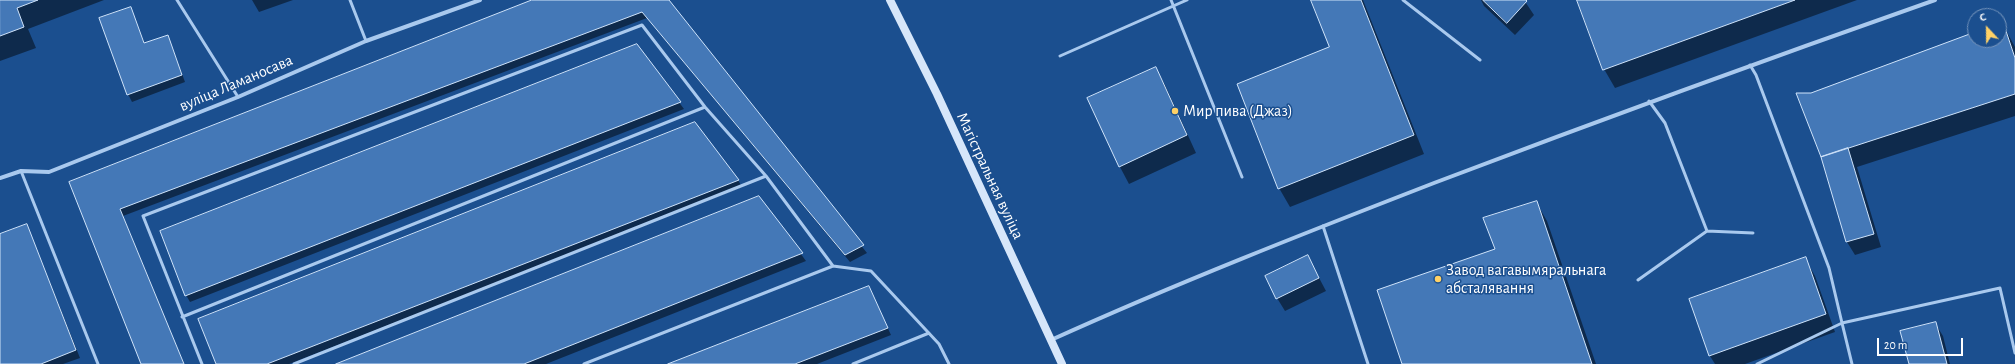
<!DOCTYPE html>
<html>
<head>
<meta charset="utf-8">
<style>
  body { margin:0 }
  #map { position:relative; width:2015px; height:364px; overflow:hidden; background:#1b4f8f; font-family:"Alegreya Sans",sans-serif }
  canvas { display:block }
  .north { position:absolute; left:1967px; top:8px; width:40px; height:40px; box-sizing:border-box; background:#1b4f8f; border:1px solid #7695bc; border-radius:50%; rotate:338deg; font-size:11px; font-weight:700; line-height:16px; text-align:center; color:#fff }
  .north::after { content:''; display:block; margin:auto; width:14px; height:18px; background:#ffd166; clip-path:polygon(50% 0,100% 100%,50% 72%,0 100%) }
  .scale { position:absolute; left:1877px; top:338px; width:86px; height:18px; box-sizing:border-box; border:2px solid #fff; border-top:0; padding-left:5px; font-size:12px; line-height:14px; white-space:nowrap; color:#fff; -webkit-text-stroke:3px #1b4f8f; paint-order:stroke }
</style>
</head>
<body>
<div id="map">
<canvas width="2015" height="364"></canvas>
<div class="north">С</div>
<div class="scale">20 m</div>
</div>
<script>
const c = document.querySelector('canvas').getContext('2d');
c.lineJoin = 'round';
function fillPath(path, color) {
  c.fillStyle = color;
  c.fill(path, 'evenodd');
}
function strokePath(path, color, width, dash) {
  c.strokeStyle = color;
  c.lineWidth = width;
  c.lineCap = dash ? 'butt' : 'round';
  c.setLineDash(dash || []);
  c.stroke(path);
}
function drawText(font, color, halo, rows, align = 'center') {
  c.font = font + ' "Alegreya Sans",sans-serif';
  c.lineWidth = 3;
  c.setLineDash([]);
  c.textBaseline = 'middle';
  c.strokeStyle = halo;
  c.fillStyle = color;
  for (const [text, x, y, turn = 0] of rows) {
    c.save();
    c.translate(x, y);
    c.rotate((+turn || 0) * Math.PI / 180);
    c.textAlign = isNaN(turn) ? turn : align;
    if (halo) c.strokeText(text, 0, 0);
    c.fillText(text, 0, 0);
    c.restore();
  }
}
const shadow = new Path2D(`
  M0 0H104L28 29 36 48 0 61Z
  M252 0H293L259 12Z
  M534 0H668L867 253 850 262 647 18 123 216 184 364H142L71 182Z
  M1312 0H1363L1424 154 1290 207 1279 188 1331 48Z
  M1481 0H1524L1534 15 1515 35 1484 6Z
  M1578 0H1857L1615 88 1604 69Z
  M130 8 145 44 168 36 185 82 132 102 128 94Z
  M2002 23 2015 47V116L1857 167 1881 247 1855 255 1847 242 1811 94 1975 33V40H1999V24Z
  M637 46 684 109 190 302 186 295Z
  M1155 68 1165 85 1196 153 1129 184 1120 167Z
  M738 180 742 187 289 364H217Z
  M759 197 806 261 546 364H338Z
  M1536 202 1547 221 1596 364H1403Z
  M27 225 80 358 63 364H0V235Z
  M1308 257 1326 291 1285 311 1277 298Z
  M1805 259 1815 276 1835 332 1745 364H1715L1710 356 1690 300Z
  M869 288 891 335 817 364H671Z
  M1935 323 1943 336 1950 364H1910Z`);
const building = new Path2D(`
  M0 0H38L17 8 24 27 0 36Z
  M532 0H669L864 245 845 255 642 12 120 209 184 364H141L69 182Z
  M1311 0H1361L1414 135 1278 189 1237 84 1329 47Z
  M1483 0H1526L1527 1 1507 23Z
  M1577 0H1795L1603 70Z
  M131 7 144 43 168 35 182 75 127 95 99 18Z
  M2003 22 2015 58V94L1821 157 1796 93H1811L1975 32V40H1999V23Z
  M637 44 681 102 185 296 160 231Z
  M1156 67 1187 135 1119 167 1087 98Z
  M695 122 739 180 267 364H216L198 319Z
  M1848 148 1874 234 1846 242 1821 157Z
  M759 196 803 253 524 364H336Z
  M1537 201 1592 364H1402L1377 290 1495 249 1483 218Z
  M27 224 76 350 41 364H0V234Z
  M1308 255 1319 278 1276 299 1265 276Z
  M1806 257 1826 314 1709 356 1689 299Z
  M869 286 888 328 795 364H668Z
  M1936 322 1947 364H1909L1900 331Z`);
const service = new Path2D(`
  M177 0 238 97
  M350 0 366 41
  M1171 0 1242 177
  M1403 0 1480 60
  M1060 56 1187 0
  M1750 65 1756 75 1829 268 1842 323 1757 364
  M1649 101 1665 123 1707 231 1753 233
  M21 171 98 364
  M1323 226 1368 364
  M1638 280 1707 231
  M182 317 705 107
  M202 364 143 216 642 25 705 107 766 176 833 266
  M294 364 766 176
  M584 364 833 266 871 271 939 344 949 364
  M853 364 929 333
  M1852 364 1842 323 2000 288 2015 353`);
const minor = new Path2D(`
  M0 178 21 171 49 172 238 97 366 41 480 0
  M1051 340C1177 283 1305 233 1434 183 1600 120 1767 59 1935 0`);
const secondary = new Path2D(`
  M890 0 937 94 1062 364`);
const markers = [
  [1175,111,4,"#ffd166"],
  [1438,279,4,"#ffd166"]
];
const streetNames = [
  ["вуліца Ламаносава",236,83,-23],
  ["Магістральная вуліца",990,176,65]
];
const poiNames = [
  ["Мир пива (Джаз)",1183,111],
  ["Завод вагавымяральнага",1446,270],
  ["абсталявання",1446,288]
];
fillPath(shadow, '#0007');
fillPath(building, '#4478b7');
strokePath(building, '#cfe3fa', 1);
strokePath(service, '#a9c9ee', 3);
strokePath(minor, '#a9c9ee', 4);
strokePath(secondary, '#d6e6fa', 8);
for (const [x, y, r, color] of markers) {
  const dot = new Path2D();
  dot.arc(x, y, r, 0, 2 * Math.PI);
  c.fillStyle = color;
  c.fill(dot);
  strokePath(dot, '#1b4f8f', 1.5);
}
drawText('16px', '#fff', '#1b4f8f', streetNames);
drawText('16px', '#fff', '#1b4f8f', poiNames, 'left');
</script>
</body>
</html>
